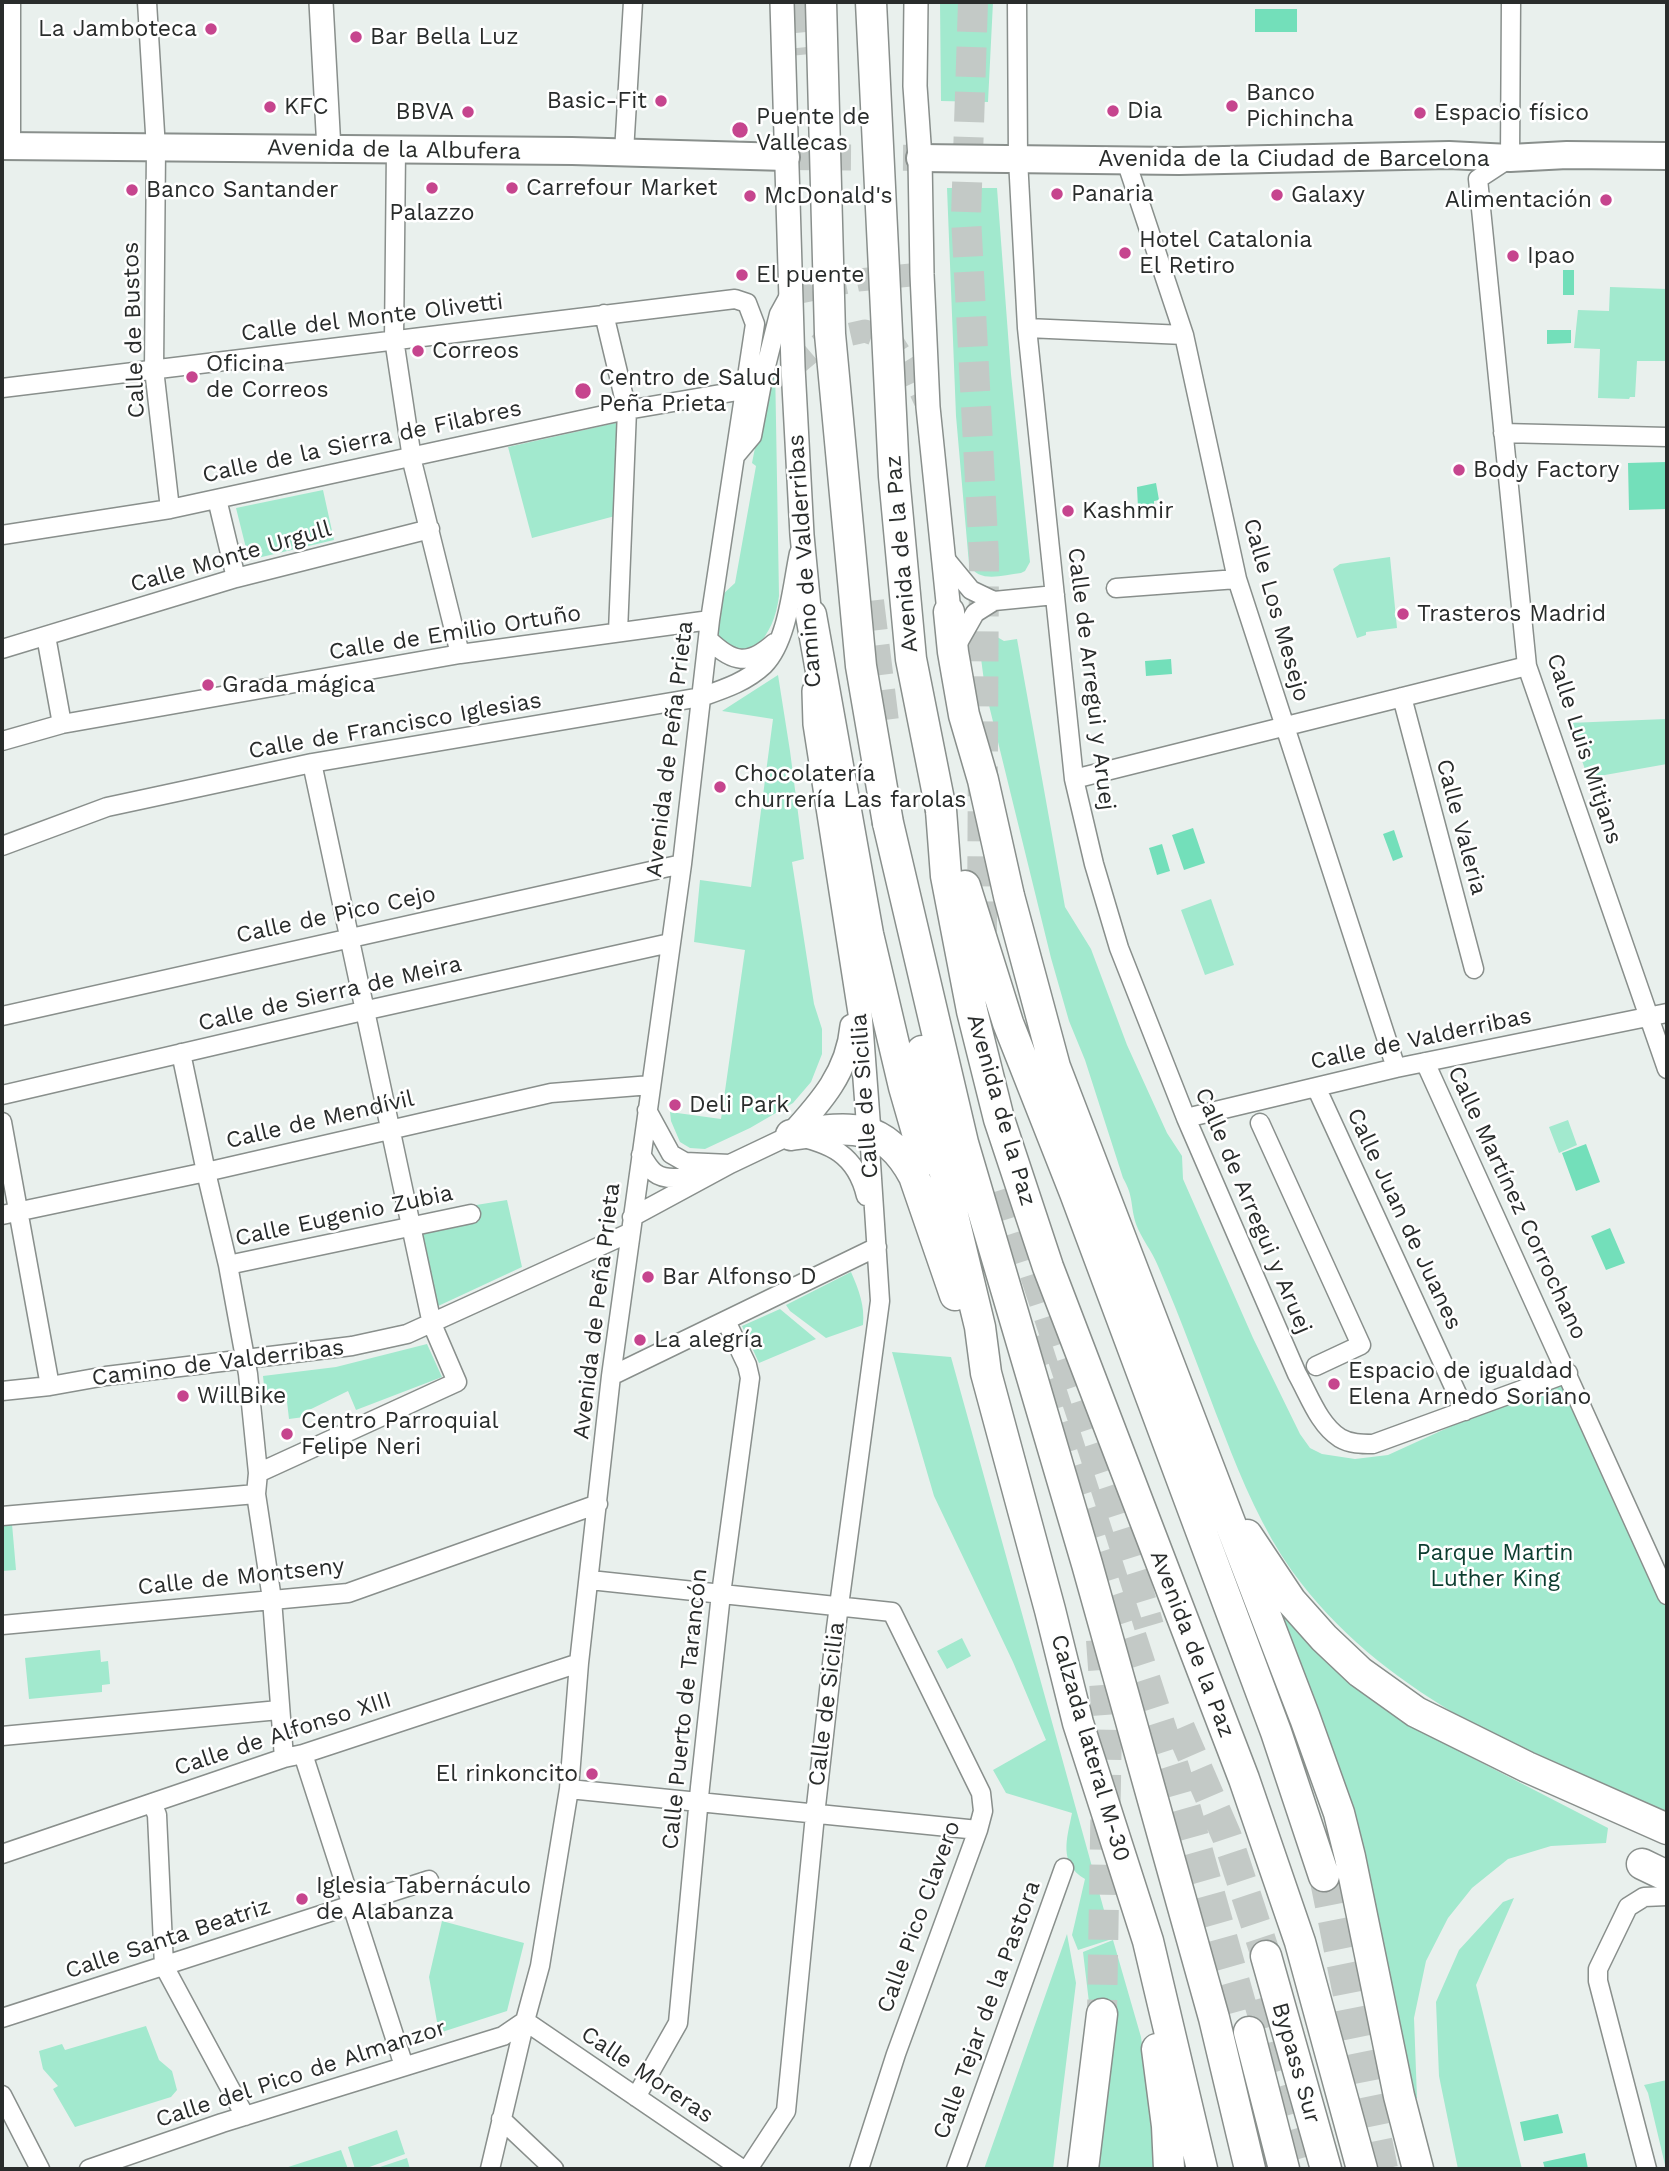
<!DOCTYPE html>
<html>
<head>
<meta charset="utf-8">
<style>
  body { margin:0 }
  #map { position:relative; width:1669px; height:2171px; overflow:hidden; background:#e9f0ed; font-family:"Work Sans",sans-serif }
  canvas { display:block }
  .frame { position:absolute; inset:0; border:4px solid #292c2b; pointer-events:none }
</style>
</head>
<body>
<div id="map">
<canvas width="1669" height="2171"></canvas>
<div class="frame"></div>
</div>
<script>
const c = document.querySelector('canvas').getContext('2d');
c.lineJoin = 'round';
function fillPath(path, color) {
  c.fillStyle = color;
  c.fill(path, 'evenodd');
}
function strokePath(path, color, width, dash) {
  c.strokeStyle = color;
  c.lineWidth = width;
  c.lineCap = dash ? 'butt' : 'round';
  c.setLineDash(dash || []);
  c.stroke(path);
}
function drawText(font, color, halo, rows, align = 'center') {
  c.font = font + ' "Work Sans",sans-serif';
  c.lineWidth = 5;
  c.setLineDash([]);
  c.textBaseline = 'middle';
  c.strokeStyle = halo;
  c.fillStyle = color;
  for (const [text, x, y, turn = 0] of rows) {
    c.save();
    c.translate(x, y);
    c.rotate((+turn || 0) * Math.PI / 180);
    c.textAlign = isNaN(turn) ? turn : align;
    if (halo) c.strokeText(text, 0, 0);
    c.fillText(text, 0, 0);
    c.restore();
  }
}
const green = new Path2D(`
  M940 2H993L988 102 941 101Z
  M947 188H997L1011 374 1030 562 1025 571 1021 573C1002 575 979 584 969 564L956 416Z
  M1610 287 1667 289V361H1637L1635 397H1630L1629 399 1598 398 1600 349 1574 348 1578 310 1609 311Z
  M780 322 775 363 779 596C776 618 770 632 755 649L731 651 720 639 717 626 722 595 735 583 756 466 752 463Z
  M620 422 615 516 532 538 508 447Z
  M323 490 334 540 249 560 236 508Z
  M1390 557 1397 628 1366 632V635L1357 638 1333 569 1340 564Z
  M992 634 1004 641 1017 639 1065 907 1091 949 1127 1045 1167 1133 1182 1156 1183 1179 1253 1338 1300 1434 1310 1448 1322 1454 1355 1459 1388 1455 1568 1373 1667 1595V1813L1649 1811C1517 1747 1381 1694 1292 1571 1263 1530 1242 1481 1224 1434 1202 1378 1182 1321 1158 1266 1152 1251 1141 1238 1136 1224 1130 1205 1134 1197 1123 1178L1085 1060 1069 1021 1051 958 985 689 978 635Z
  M778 675 790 751 804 859 792 862 814 1004 822 1029V1054L811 1082 793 1103 750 1128 705 1149 690 1148 680 1142 671 1121 670 1112 721 1119 745 950 694 942 700 880 751 887 773 719 722 711Z
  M1666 719 1667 764 1588 778 1569 723Z
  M1211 899 1234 965 1205 975 1181 910Z
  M1568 1120 1577 1145 1559 1153 1549 1127Z
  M507 1200 522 1267 436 1307 421 1234 474 1223 470 1206Z
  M851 1272C859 1290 865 1306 863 1325L826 1338 790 1311 786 1305Z
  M780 1309 816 1339 759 1363 742 1326Z
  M427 1344 442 1377 356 1410 348 1391 305 1412 304 1417 289 1419 286 1393 265 1395 263 1376 336 1367Z
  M892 1352 951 1357 1112 1939 1078 1950 1072 1935 1085 1879C1058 1863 1067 1839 1072 1813L1006 1793 993 1770 1046 1740 1013 1662 934 1496Z
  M12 1524 16 1570 2 1571V1525Z
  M1273 1591 1355 1684 1414 1728 1608 1828 1606 1843 1551 1846 1508 1859 1472 1888 1448 1918 1426 1961 1414 2018 1417 2098 1413 2099 1366 1862 1353 1807Z
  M962 1638 971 1656 947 1669 937 1651Z
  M100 1650 101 1662 108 1661 110 1684 102 1685V1692L29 1699 25 1658Z
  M1514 1898 1476 1985 1522 2169H1458L1439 2076 1436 2002 1459 1950 1503 1902Z
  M442 1921 524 1943 507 2011 439 2033 429 1977Z
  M1067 1934 1076 1983 1053 2169H984Z
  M1113 1940 1141 2037 1156 2149 1155 2169H1097L1090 2011 1083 1952Z
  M146 2026 159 2060 172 2071 177 2090 171 2097 75 2127 53 2089 58 2086 43 2069 39 2051 62 2044 65 2050Z
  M1667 2080V2169H1666L1648 2093 1644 2085Z
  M397 2130 405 2154 364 2169H355L348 2147Z
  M341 2150 348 2169H282Z
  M407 2158 410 2169H374Z`);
const water = new Path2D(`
  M1255 9H1297V32H1255Z
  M1563 270H1574V295H1563Z
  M1547 330H1571V343L1547 344Z
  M1667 462V509L1629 510 1628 463Z
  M1156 483 1159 500 1154 501V507L1138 508 1137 487Z
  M1171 659 1172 674 1146 676 1145 661Z
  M1193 828 1205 863 1184 870 1172 835Z
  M1394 830 1403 857 1393 861 1383 834Z
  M1162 844 1170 871 1157 875 1149 848Z
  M1586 1144 1600 1182 1576 1191 1562 1153Z
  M1610 1228 1625 1263 1606 1270 1591 1236Z
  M1558 2114 1563 2133 1524 2141 1520 2122Z
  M1585 2153 1588 2169H1545L1543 2162Z`);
const secondaryTunnel = new Path2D(`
  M790 294 858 280 922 274
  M793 367 825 340 865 331 892 341 913 375 928 407`);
const primaryTunnel = new Path2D(`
  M786 157 920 158`);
const highwayTunnel = new Path2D(`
  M805 2 810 54
  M973 2 966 217 984 557 982 932
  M869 601 884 722
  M1007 1188C1053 1334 1105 1479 1149 1626
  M1034 1337 1175 1770 1249 2032
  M1101 1640 1107 1722 1102 2014
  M1180 1728 1227 1837 1266 1956
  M1324 1876 1383 2169
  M1258 1999 1307 2169`);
const street = new Path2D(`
  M11 2V147
  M147 2 156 149 154 369 170 509
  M1017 2 1018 159 1027 328 1074 779 1094 864 1119 948 1186 1118 1297 1374C1309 1395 1319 1425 1340 1438 1350 1444 1362 1444 1373 1444L1568 1373
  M1511 2 1510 158 1478 179 1527 666 1667 1069
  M396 150 394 339 413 465 460 654
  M624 152 633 2
  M1126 161 1184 335 1237 579 1396 1068
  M604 314 627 410 618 632
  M1027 328 1184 335
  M2 388 735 299 747 303 755 324 710 620 682 864 611 1376 579 1663 569 1789 540 1966 525 2021 490 2169
  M1503 433 1667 437
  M736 455 752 436 763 378 779 314 790 294
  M217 499 236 578
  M2 535 170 509 627 410 732 392
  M943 556 971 590 994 601
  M1116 588 1237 579
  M46 636 62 724
  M709 640C733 663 748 666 774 643
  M2 649 236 578 430 529
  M954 650 975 613 994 601 1055 595
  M1402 697 1474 969
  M2 741 62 724 460 654 710 620
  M1074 779 1527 666
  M2 846 107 807 312 763 701 697C724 689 746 682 764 665 788 641 792 586 799 553
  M2 1016 682 864
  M181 1053 206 1172 228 1265 248 1374 258 1473 256 1494 272 1599 284 1758
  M1425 1062 1667 1595
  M1316 1087 1465 1411
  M2 1095 363 1011 670 943
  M647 1110 671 1154 685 1162 730 1164
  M1186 1118 1396 1068 1667 1013
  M2 1122 50 1386
  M1260 1123 1361 1345 1316 1366
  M641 1155C645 1160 649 1169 655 1173 666 1182 692 1177 704 1173
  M2 1215 206 1172 551 1093 651 1085
  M632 1217 730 1164 791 1135C830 1143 856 1154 866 1196
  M228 1265 471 1214
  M611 1376 877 1247
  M2 1391 50 1386 106 1376 352 1346 407 1334 629 1233
  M258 1473 457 1382 432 1324 312 763
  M2 1516 256 1494
  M590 1580 892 1612 981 1793 983 1811 978 1830 896 2054 859 2169
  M2 1625 348 1593 598 1504
  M2 1736 279 1710
  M303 1754 404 2066
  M569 1789 978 1830
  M152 1803 157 1815 164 1966 245 2116
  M2 1854 284 1758 303 1754 579 1663
  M2 2018 429 1880
  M525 2021 742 2169
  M2 2095 40 2169
  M636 2097 678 2023 700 1787 721 1594 750 1378 747 1365 726 1321
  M501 2119 554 2169
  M89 2169 222 2123 503 2036 525 2021
  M748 2169 786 2111 815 1815 836 1628 880 1301 869 1132
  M956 2169 1064 1868
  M1647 2169 1598 1981V1969L1628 1907 1644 1897 1667 1896`);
const secondary = new Path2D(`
  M321 2 329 150
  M782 2 793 367 802 535 811 629
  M916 2 915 86 920 158 922 274 928 407 949 612
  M814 691 815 724 860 1013 869 1132
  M791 1135C821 1102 848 1072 852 1026`);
const primary = new Path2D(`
  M2 146 572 151 786 157
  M920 158 1179 161 1449 155 1510 158 1567 155 1667 156`);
const highway = new Path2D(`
  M949 612 953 652 964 715 983 780 1009 896 1055 1067 1305 1718 1339 1813 1350 1857 1399 2096 1418 2169
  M811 615 868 934 904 1087 925 1160
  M941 810 946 876 972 1011 999 1119 1048 1267 1244 1779 1300 1942 1362 2169
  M888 823 963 1143 1087 1564 1214 2018 1250 2169
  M965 886 1008 1023 1075 1193 1276 1732 1324 1876
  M922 1051 952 1211 980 1327 986 1373 1050 1610 1078 1723 1148 1941 1202 2169
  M791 1135C847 1127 883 1119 914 1176L955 1295
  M1247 1535 1291 1601 1324 1638 1360 1672 1416 1712 1527 1767 1667 1829
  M1642 1864 1667 1876
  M1266 1956 1326 2169
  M1249 2032 1284 2169
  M1157 2049 1167 2126 1169 2169
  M1083 2169 1102 2014`);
const highwayBridge = new Path2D(`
  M821 2 830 334 861 666 888 823
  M871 2 894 476 911 659 941 810`);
const markers = [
  [211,29,7,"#c6458e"],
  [356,37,7,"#c6458e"],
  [661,101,7,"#c6458e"],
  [1232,106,7,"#c6458e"],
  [270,107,7,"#c6458e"],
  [1113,111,7,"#c6458e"],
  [468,112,7,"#c6458e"],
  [1420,113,7,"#c6458e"],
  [740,130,9,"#c6458e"],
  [432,188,7,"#c6458e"],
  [512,188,7,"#c6458e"],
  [132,190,7,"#c6458e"],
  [1057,194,7,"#c6458e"],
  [1277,195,7,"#c6458e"],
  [750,196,7,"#c6458e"],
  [1606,200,7,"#c6458e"],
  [1125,253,7,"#c6458e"],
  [1513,256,7,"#c6458e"],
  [742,275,7,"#c6458e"],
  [418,351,7,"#c6458e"],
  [192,377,7,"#c6458e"],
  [583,391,9,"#c6458e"],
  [1459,470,7,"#c6458e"],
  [1068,511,7,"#c6458e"],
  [1403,614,7,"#c6458e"],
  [208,685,7,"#c6458e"],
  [720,787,7,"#c6458e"],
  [675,1105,7,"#c6458e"],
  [648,1277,7,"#c6458e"],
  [640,1340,7,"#c6458e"],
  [1334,1384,7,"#c6458e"],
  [183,1396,7,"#c6458e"],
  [287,1434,7,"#c6458e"],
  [592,1774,7,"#c6458e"],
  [302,1899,7,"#c6458e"]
];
const poiNames = [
  ["La Jamboteca",197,29,"right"],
  ["Bar Bella Luz",370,37],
  ["Banco",1246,93],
  ["Pichincha",1246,119],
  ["Basic-Fit",647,101,"right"],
  ["KFC",284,107],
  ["Dia",1127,111],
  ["BBVA",454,112,"right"],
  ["Espacio físico",1434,113],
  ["Puente de",756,117],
  ["Vallecas",756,143],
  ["Carrefour Market",526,188],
  ["Banco Santander",146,190],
  ["Panaria",1071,194],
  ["Galaxy",1291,195],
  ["McDonald's",764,196],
  ["Alimentación",1592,200,"right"],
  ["Palazzo",432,213,"center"],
  ["Hotel Catalonia",1139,240],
  ["El Retiro",1139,266],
  ["Ipao",1527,256],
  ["El puente",756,275],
  ["Correos",432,351],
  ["Oficina",206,364],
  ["de Correos",206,390],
  ["Centro de Salud",599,378],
  ["Peña Prieta",599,404],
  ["Body Factory",1473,470],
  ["Kashmir",1082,511],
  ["Trasteros Madrid",1417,614],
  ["Grada mágica",222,685],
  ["Chocolatería",734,774],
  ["churrería Las farolas",734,800],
  ["Deli Park",689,1105],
  ["Bar Alfonso D",662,1277],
  ["La alegría",654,1340],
  ["Espacio de igualdad",1348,1371],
  ["Elena Arnedo Soriano",1348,1397],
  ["WillBike",197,1396],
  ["Centro Parroquial",301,1421],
  ["Felipe Neri",301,1447],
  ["El rinkoncito",578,1774,"right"],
  ["Iglesia Tabernáculo",316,1886],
  ["de Alabanza",316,1912]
];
const streetNames = [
  ["Avenida de la Albufera",394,150,1],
  ["Avenida de la Ciudad de Barcelona",1294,159],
  ["Calle del Monte Olivetti",372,318,-7],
  ["Calle de Bustos",134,330,-92],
  ["Calle de la Sierra de Filabres",362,442,-12],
  ["Avenida de la Paz",902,554,-95],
  ["Calle Monte Urgull",231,557,-16],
  ["Camino de Valderribas",805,561,-94],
  ["Calle Los Mesejo",1276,610,74],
  ["Calle de Emilio Ortuño",455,633,-9],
  ["Calle de Arregui y Aruej",1091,679,83],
  ["Calle de Francisco Iglesias",395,726,-10],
  ["Avenida de Peña Prieta",670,749,-83],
  ["Calle Luis Mitjans",1584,749,72],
  ["Calle Valeria",1461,827,75],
  ["Calle de Pico Cejo",336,915,-12],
  ["Calle de Sierra de Meira",330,994,-13],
  ["Calle de Valderribas",1421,1039,-12],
  ["Calle de Sicilia",865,1096,-94],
  ["Avenida de la Paz",1001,1110,74],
  ["Calle de Mendívil",320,1120,-13],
  ["Calle Martínez Corrochano",1517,1203,65],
  ["Calle de Arregui y Aruej",1253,1211,67],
  ["Calle Eugenio Zubia",344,1216,-12],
  ["Calle Juan de Juanes",1404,1219,65],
  ["Avenida de Peña Prieta",597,1311,-83],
  ["Camino de Valderribas",218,1363,-7],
  ["Calle de Montseny",241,1577,-6],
  ["Avenida de la Paz",1192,1644,69],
  ["Calle de Sicilia",827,1704,-83],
  ["Calle Puerto de Tarancón",685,1709,-84],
  ["Calle de Alfonso XIII",283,1734,-18],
  ["Calzada lateral M-30",1090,1748,74],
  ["Calle Pico Clavero",919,1917,-70],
  ["Calle Santa Beatriz",168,1939,-18],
  ["Calle Tejar de la Pastora",987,2010,-70],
  ["Bypass Sur",1296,2063,74],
  ["Calle del Pico de Almanzor",301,2074,-18],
  ["Calle Moreras",647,2075,34]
];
const parkNames = [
  ["Parque Martin",1495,1553],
  ["Luther King",1495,1579]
];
fillPath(green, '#a2e9ce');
fillPath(water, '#73dfba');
strokePath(secondaryTunnel, '#c3c9c6', 23, [23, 11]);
strokePath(primaryTunnel, '#c3c9c6', 26, [26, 13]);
strokePath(highwayTunnel, '#c3c9c6', 30, [30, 15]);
strokePath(street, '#898f8c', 21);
strokePath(secondary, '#898f8c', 26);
strokePath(primary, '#898f8c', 30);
strokePath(highway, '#898f8c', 33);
strokePath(street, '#fff', 18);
strokePath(secondary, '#fff', 23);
strokePath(primary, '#fff', 26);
strokePath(highway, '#fff', 30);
strokePath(highwayBridge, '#898f8c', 33, []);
strokePath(highwayBridge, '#fff', 30);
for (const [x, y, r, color] of markers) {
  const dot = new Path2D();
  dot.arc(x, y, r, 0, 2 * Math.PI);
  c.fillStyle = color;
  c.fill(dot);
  strokePath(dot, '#fff', 2.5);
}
drawText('23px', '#292c2b', '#fff', poiNames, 'left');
drawText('23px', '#292c2b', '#fff', streetNames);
drawText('23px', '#0c3d2f', '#fff', parkNames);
</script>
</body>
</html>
